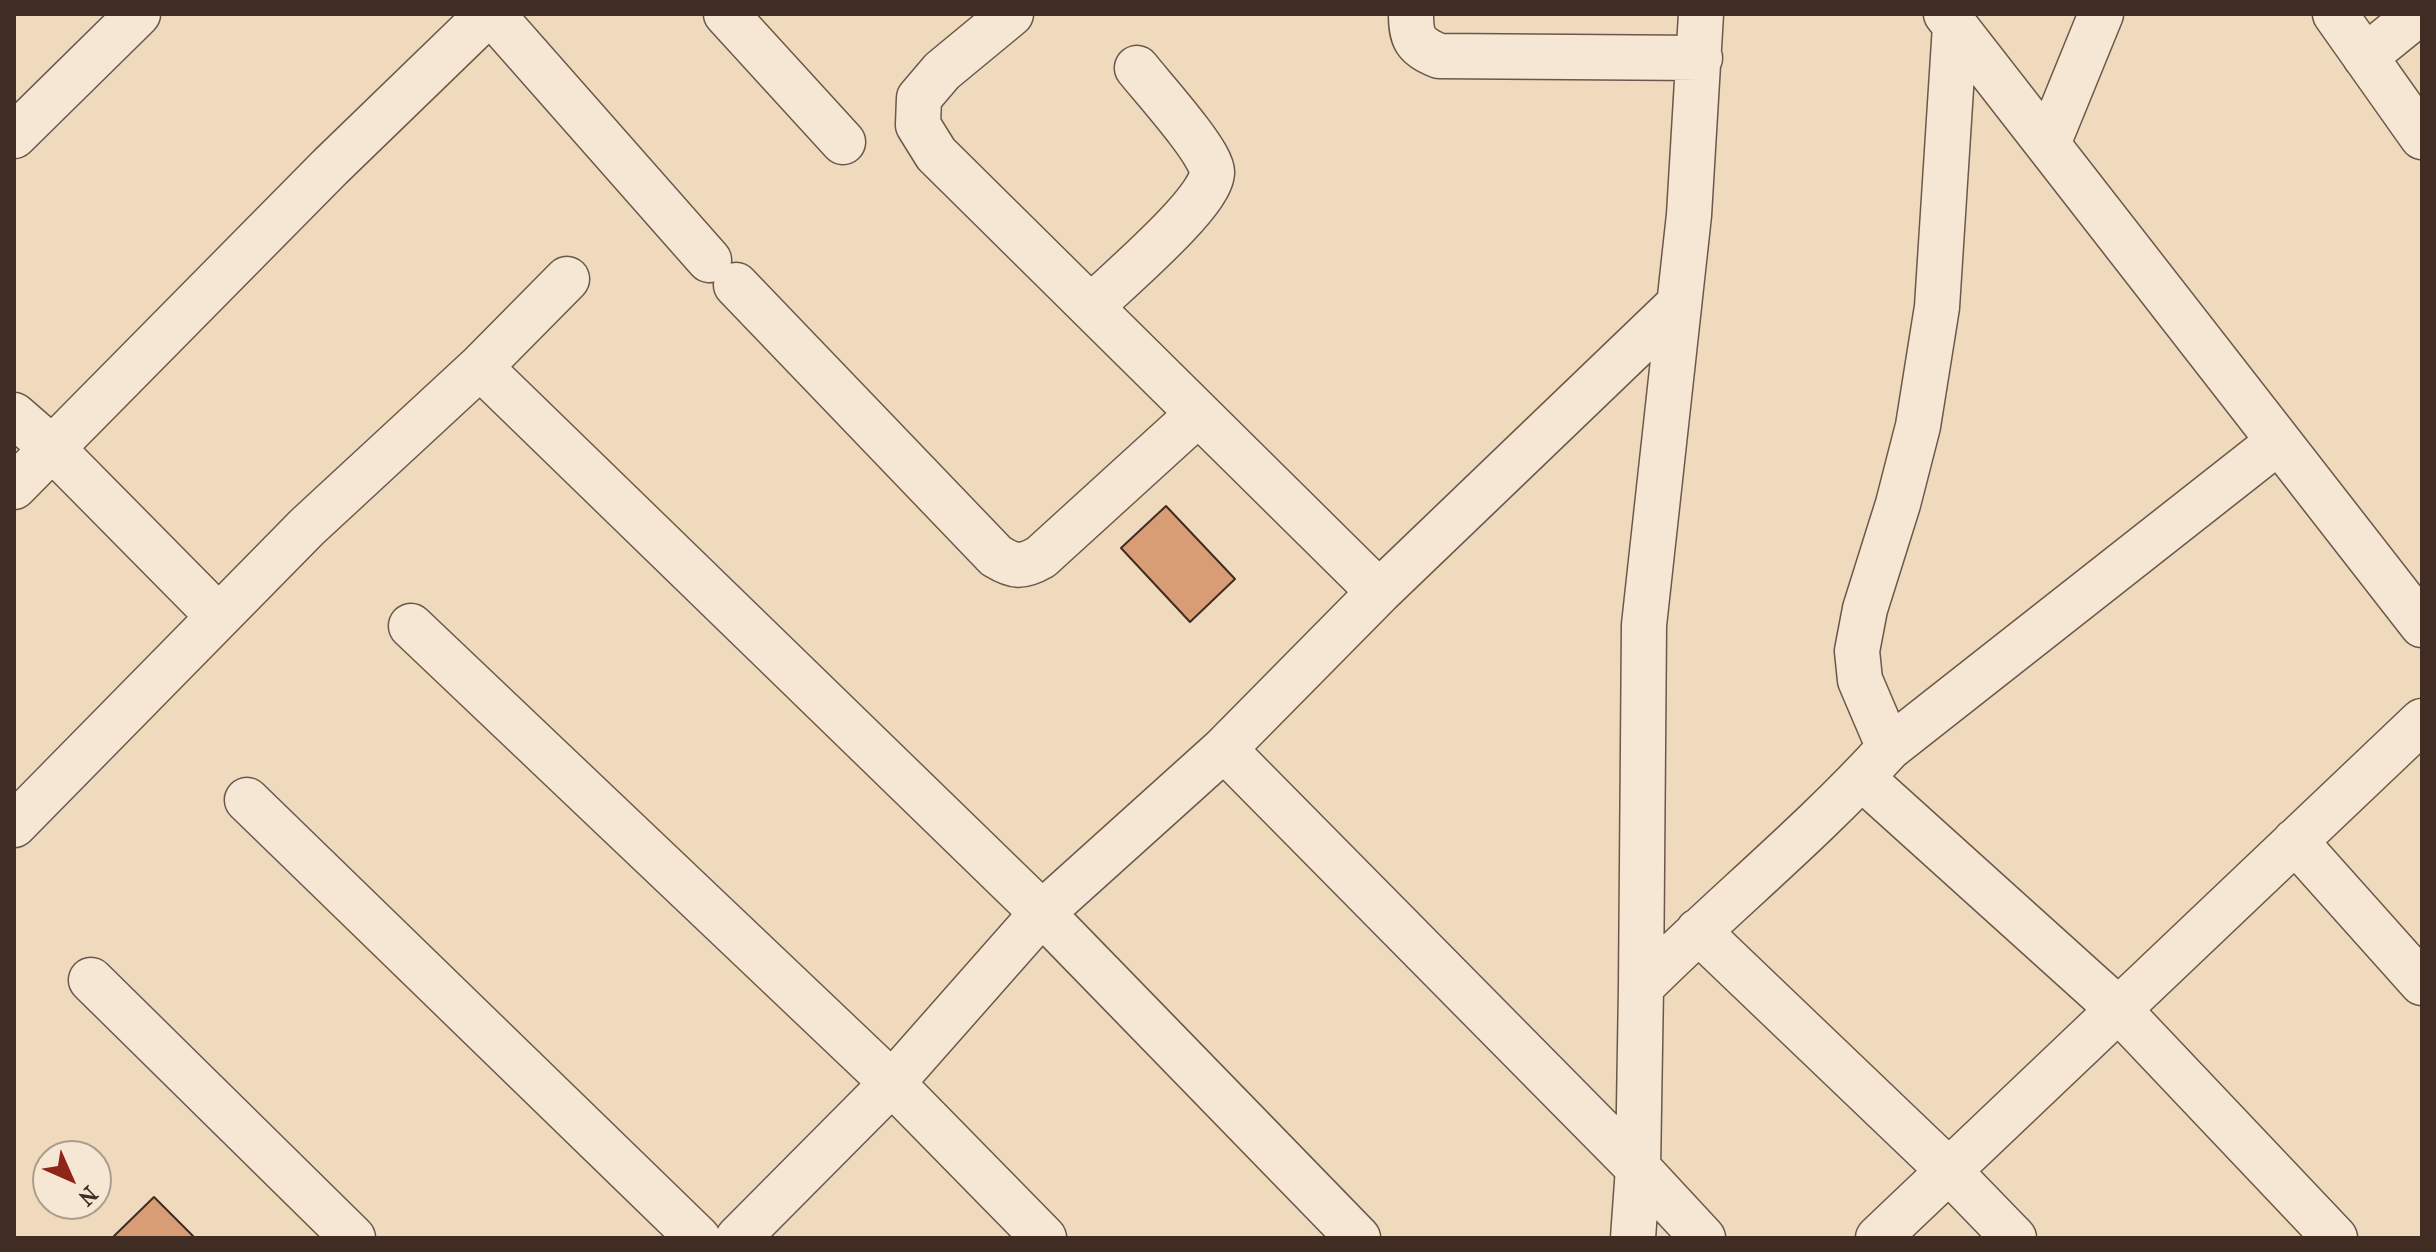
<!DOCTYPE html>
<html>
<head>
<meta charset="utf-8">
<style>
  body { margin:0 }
  #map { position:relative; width:2436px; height:1252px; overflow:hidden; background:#efdabd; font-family:"IM FELL French Canon",serif }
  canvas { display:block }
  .frame { position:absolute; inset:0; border:16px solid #402c23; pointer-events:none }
  .north { position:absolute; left:32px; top:1140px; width:80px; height:80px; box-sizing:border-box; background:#f5e7d4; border:2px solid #ad9c8d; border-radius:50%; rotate:135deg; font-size:22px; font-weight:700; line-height:32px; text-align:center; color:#402c23 }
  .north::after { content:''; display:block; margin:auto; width:28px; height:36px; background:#8f2418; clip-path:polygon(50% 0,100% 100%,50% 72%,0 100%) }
</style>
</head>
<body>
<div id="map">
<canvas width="2436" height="1252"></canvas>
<div class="frame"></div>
<div class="north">N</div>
</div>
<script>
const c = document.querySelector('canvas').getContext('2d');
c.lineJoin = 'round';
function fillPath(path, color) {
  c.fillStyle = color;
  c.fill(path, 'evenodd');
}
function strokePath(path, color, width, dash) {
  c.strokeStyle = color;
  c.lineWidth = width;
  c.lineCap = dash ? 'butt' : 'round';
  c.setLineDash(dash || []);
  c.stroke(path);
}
const building = new Path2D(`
  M1166 506 1235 579 1190 622 1121 548Z
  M154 1197 195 1238H112Z`);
const minor = new Path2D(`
  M492 14 709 260
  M726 14 843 142
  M1011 14 942 71 919 98 918 125 936 154 1379 592
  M1411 14C1411 40 1416 46 1439 56L1700 58
  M1946 14 2422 625
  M2335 14 2422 137
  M2365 57 2418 14
  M14 136 138 14
  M2048 144 2101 14
  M736 285 996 556C1014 567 1022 568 1041 557L1198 414
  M1091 307C1114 284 1213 201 1212 172 1212 153 1152 87 1137 68
  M480 367 567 279
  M14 415 52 448 218 616
  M14 487 330 167 488 14
  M411 626 892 1083 1044 1238
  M1889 748 1860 680 1857 651 1865 609 1898 504 1918 426 1937 307 1955 26
  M1224 749 1638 1168 1703 1238
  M1862 778 2118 1009 2335 1238
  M247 800 698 1238
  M14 825 307 527 480 367 1042 913 1358 1238
  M2295 841 2422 983
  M1698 931 1949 1171 2014 1238
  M91 980 353 1238
  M1641 987C1722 906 1812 833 1889 748L2278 442
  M738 1238 892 1083 1042 913 1224 749 1379 592 1679 304
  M1633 1238 1638 1168 1641 987 1644 625 1689 215 1701 14
  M1878 1238 2422 721`);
fillPath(building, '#d89d74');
strokePath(building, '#402c23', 2);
strokePath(minor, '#6c584a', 47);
strokePath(minor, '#f5e7d4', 44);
</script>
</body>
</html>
